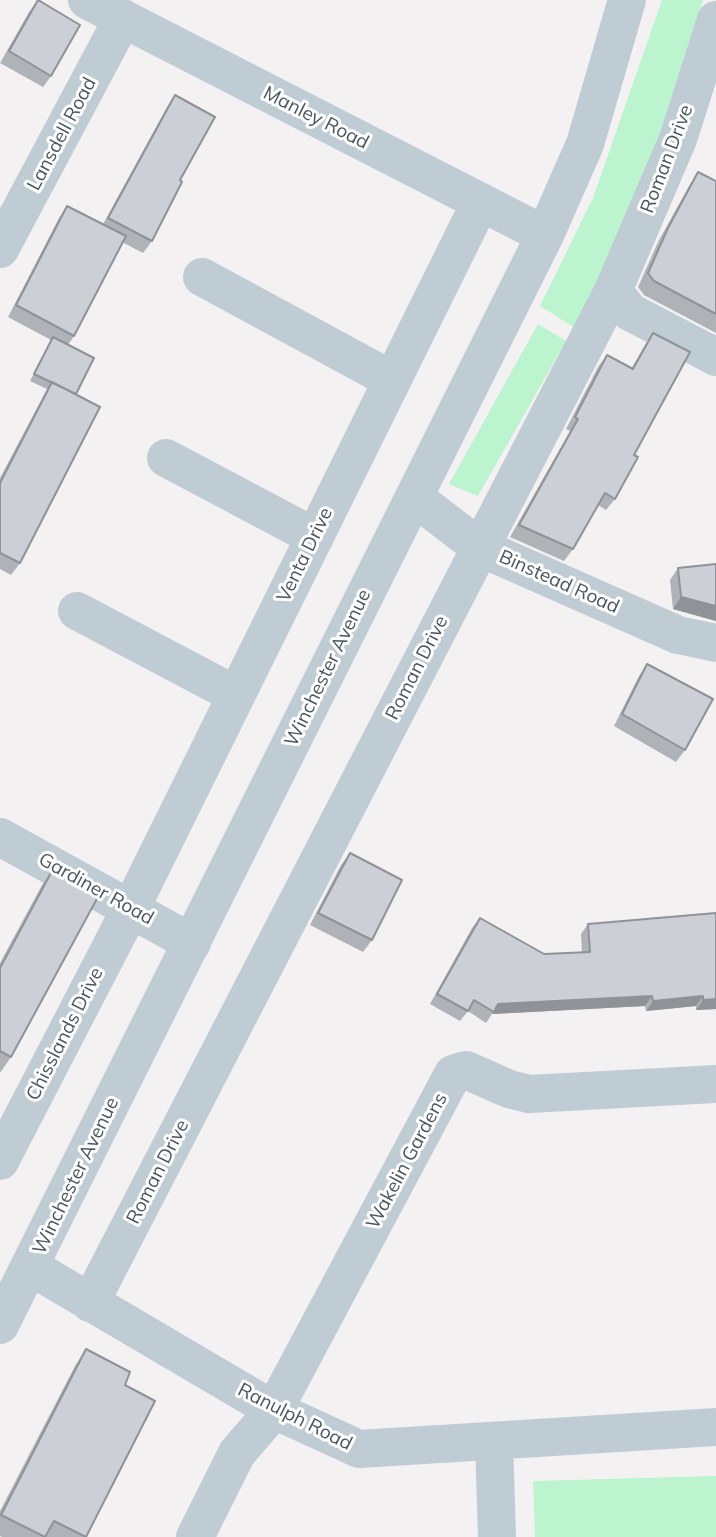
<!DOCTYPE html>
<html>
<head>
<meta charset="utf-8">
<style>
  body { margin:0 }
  canvas { display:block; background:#f3f1f1 }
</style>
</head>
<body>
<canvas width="716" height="1537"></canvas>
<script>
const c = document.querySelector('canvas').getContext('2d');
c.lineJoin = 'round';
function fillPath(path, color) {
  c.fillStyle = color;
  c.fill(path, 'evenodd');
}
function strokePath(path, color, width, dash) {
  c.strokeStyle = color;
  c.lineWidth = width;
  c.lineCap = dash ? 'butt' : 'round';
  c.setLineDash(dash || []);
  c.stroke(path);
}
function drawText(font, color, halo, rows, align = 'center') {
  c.font = font + ' Mulish,sans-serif';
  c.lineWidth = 6;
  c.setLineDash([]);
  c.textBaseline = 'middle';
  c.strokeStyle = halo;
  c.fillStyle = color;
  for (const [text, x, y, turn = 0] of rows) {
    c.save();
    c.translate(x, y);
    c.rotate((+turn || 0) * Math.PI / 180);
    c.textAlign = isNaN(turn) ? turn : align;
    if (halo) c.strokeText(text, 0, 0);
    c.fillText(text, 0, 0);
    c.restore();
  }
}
const green = new Path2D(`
  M662 0H703L655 152 577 329 540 306 593 198Z
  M538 324 566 341 478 496 449 484Z
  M716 1476V1537H535L533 1481Z`);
const minor = new Path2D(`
  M87 0 545 235
  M0 249 123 18
  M202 277 392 380
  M613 291 630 312 716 357
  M166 458 315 537
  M414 497 479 547 678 635 716 643
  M77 611 236 695
  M0 837 192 943
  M0 1161 131 908 480 203
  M31 1267 274 1410 359 1449 716 1427
  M90 1303 613 291 678 139 716 20
  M0 1325 545 235 585 144 627 0
  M494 1441 497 1537
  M195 1537 237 1453 274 1410 453 1074 466 1070 509 1089 529 1094 716 1084`);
const wall = new Path2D(`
  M38 0 51 76 43 87 0 63 29 12Z
  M175 95 180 180 152 241 143 253 122 242 74 336 68 345 76 394 20 563 11 575 0 569V478L47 389 30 381 51 340 8 317 59 218 67 206 103 224 167 107Z
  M698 172 716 181V333L644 295 638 287 658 242 689 186Z
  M653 333 634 455 615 499 606 510 598 505 573 549 564 561 510 537 570 431 566 429 598 367 607 355 631 369 645 345Z
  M716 564V621L673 609 670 580 678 568Z
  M647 664 685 750 676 762 614 726 639 676Z
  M350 853 372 940 363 952 310 925 341 865Z
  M53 869 11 1057 0 1073V963L42 885Z
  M716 913V1009L696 1010V1006L646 1011 645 1006 492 1014 486 1023 468 1011 460 1021 430 1004 472 928 480 918 544 954 582 952 581 934 588 924Z
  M86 1349 125 1385 86 1537H2L0 1536V1511L75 1366Z`);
const shadedWall = new Path2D(`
  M681 597 716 606V621L673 609Z
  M652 996 645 1006 492 1014 498 1004Z
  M703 996 696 1006 646 1011 653 1001Z
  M716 999V1009L696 1010 703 1000Z`);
const building = new Path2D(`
  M38 0 80 25 51 76 9 51Z
  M175 95 215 117 180 180 182 182 152 241 108 218Z
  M698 172 716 181V314L654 281 648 273 668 228Z
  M67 206 126 236 74 336 16 305Z
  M653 333 690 352 634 455 638 457 615 499 605 493 573 549 519 525 578 419 575 417 607 355 633 369Z
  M53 337 94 358 76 394 34 374Z
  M52 382 100 407 20 563 0 553V483Z
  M716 564V606L681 597 678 568Z
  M647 664 713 699 685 750 622 714Z
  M350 853 402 880 372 940 318 913Z
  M53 869 99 895 11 1057 0 1051V968Z
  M716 913V999L703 1000V996L653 1001 652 996 498 1004 494 1012 474 1000 468 1011 437 994 480 918 544 954 590 952 588 924Z
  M86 1349 130 1372 125 1385 155 1401 86 1537 54 1521 45 1537 1 1515Z`);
const streetNames = [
  ["Manley Road",316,118,27],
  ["Lansdell Road",62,134,-62],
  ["Roman Drive",667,159,-69],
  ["Venta Drive",305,555,-64],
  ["Binstead Road",559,582,24],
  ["Winchester Avenue",328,668,-64],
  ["Roman Drive",417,668,-63],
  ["Gardiner Road",96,889,29],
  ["Chisslands Drive",65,1034,-63],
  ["Wakelin Gardens",407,1161,-62],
  ["Roman Drive",158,1172,-63],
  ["Winchester Avenue",76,1176,-64],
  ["Ranulph Road",295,1417,27]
];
fillPath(green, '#bcf4cf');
strokePath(minor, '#c0ccd4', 38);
fillPath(wall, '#afb3b8');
fillPath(shadedWall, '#8f9296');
fillPath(building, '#ccd0d6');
strokePath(building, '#8f9296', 2);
drawText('19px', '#475560', '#fff', streetNames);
</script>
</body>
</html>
